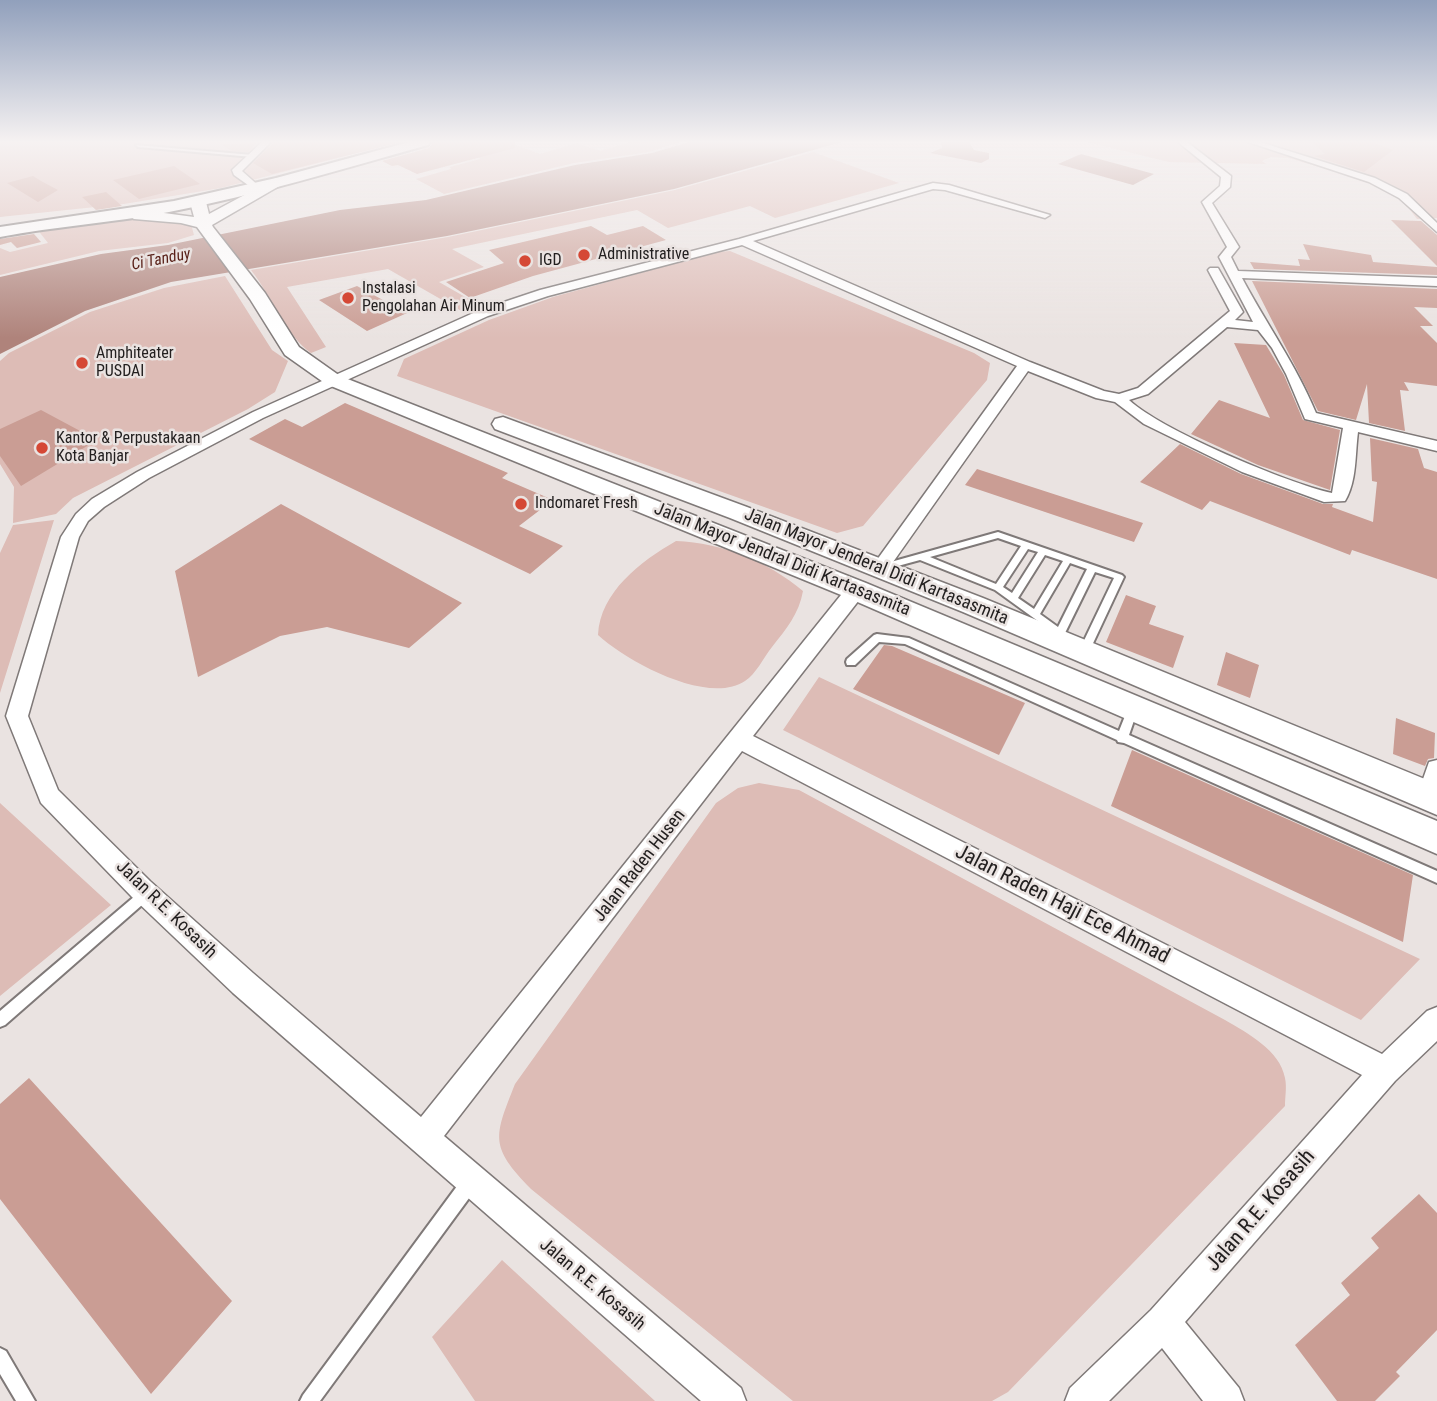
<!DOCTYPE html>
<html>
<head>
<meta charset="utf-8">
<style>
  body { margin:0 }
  canvas { display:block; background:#eae3e1 }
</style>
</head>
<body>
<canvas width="1437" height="1401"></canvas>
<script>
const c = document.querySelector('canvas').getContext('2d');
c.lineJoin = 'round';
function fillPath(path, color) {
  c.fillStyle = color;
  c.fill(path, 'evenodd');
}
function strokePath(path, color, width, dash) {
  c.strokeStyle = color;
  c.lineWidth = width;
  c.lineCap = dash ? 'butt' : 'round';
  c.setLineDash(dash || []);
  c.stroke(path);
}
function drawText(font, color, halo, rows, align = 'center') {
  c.font = font + ' "Roboto Condensed",sans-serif';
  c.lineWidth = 5;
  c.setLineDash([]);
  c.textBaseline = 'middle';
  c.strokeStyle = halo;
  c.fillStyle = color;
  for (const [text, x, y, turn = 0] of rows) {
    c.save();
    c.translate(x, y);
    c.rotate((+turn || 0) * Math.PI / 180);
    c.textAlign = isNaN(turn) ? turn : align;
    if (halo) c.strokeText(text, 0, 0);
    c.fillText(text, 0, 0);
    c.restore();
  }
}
const green = new Path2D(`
  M0 142H400L221 188 124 204 0 217Z
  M630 142H680L649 152 574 163 444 194 416 179 451 169 450 167 480 159 476 155 514 144 540 154 577 143 600 151Z
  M1087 142H1437V218L1417 219 1397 193 1358 178 1288 158 1271 157 1262 161 1266 164 1169 162Z
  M813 152 899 183 775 218 750 206 668 228 637 210 452 249 484 267 439 282 481 306 465 313 388 269 287 287 326 347 311 353C288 338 270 294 251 270L448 237 675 190Z
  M119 218H156L191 224 194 235 168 243 99 251 0 275V248L10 252 48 243 37 229Z
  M730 251 974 353 990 363 987 380 863 526 837 533 397 376 404 359 489 320 553 297 717 252Z
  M225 276 272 350 288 361 275 392 248 409 73 498 56 514 13 523 14 487 0 464V361L9 353 90 312 164 288Z
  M54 520 0 693V553L13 525Z
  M676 541C723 543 767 561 803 591 799 614 786 629 772 647 764 657 756 674 745 681 708 706 626 661 598 635 600 592 641 561 676 541Z
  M819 677 1420 959 1361 1020 783 730Z
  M759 783 799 790 1225 1020C1247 1033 1280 1050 1285 1078 1287 1087 1285 1097 1285 1106L1008 1392 992 1401H793L531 1189C489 1146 494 1137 515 1084L716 803 738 788Z
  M0 803 111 905 0 996Z
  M502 1260 655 1401H475L432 1337Z`);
const water = new Path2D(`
  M689 142H842L674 189 447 236 171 282 85 311 0 354V277L101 254 168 245 340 210 426 200 575 165 652 153Z
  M941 142H969L974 150 989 153V159L981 163 930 153 942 148Z
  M1081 154 1154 174 1133 185 1058 164Z`);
const building = new Path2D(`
  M274 142H401L272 174 253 163Z
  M433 142H515V148L417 174 398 165 392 166 382 161 429 148Z
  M1312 142H1372L1393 150 1364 172 1314 156 1325 154Z
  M257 143 248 152 232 151 220 144Z
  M174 166 200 184 139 199 113 180Z
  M33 176 41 181 58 190 38 202 7 183Z
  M106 192 122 206 96 210 82 197Z
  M1391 220 1421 221 1437 235V266Z
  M591 226 607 235 643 226 666 240 533 276 470 298 446 282 504 263 489 250Z
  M34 234 41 242 17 248 11 242 0 245V239Z
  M1303 244 1371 255 1373 262 1437 267V275L1254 269 1250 262 1300 266 1298 259 1310 260Z
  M1252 281 1437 289V308L1414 307 1433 326H1420L1437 343V386L1404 382 1409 391 1400 390 1405 431 1369 423 1367 384 1356 420 1318 411Z
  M357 286 407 313 367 331 319 300Z
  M1234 343 1266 345 1284 375 1303 420 1340 430 1330 490 1258 465 1191 434 1219 400 1270 418Z
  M345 403 508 473 502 478 553 500 519 526 563 546 530 574 249 439 285 419 302 427Z
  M41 410 97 440 21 486 0 456V429Z
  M1370 438 1418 449 1424 468 1437 472V579L1352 550 1350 555 1210 501 1202 510 1140 482 1180 444 1241 474 1323 504H1333L1332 507 1373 522 1377 482 1372 481Z
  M977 469 1032 487 1143 523 1134 542 965 485Z
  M281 504 462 603 409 648 327 627 280 636 198 677 175 571Z
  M1126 595 1156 606 1149 624 1184 636 1173 668 1106 642Z
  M884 645 892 646 1025 703 999 755 853 689Z
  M1226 652 1259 665 1250 698 1217 685Z
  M1396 718 1435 733 1434 758 1428 759 1425 766 1393 754Z
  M1132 750 1413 875 1403 942 1111 806Z
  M29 1078 232 1301 151 1394 0 1199V1104Z
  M1419 1194 1437 1213V1330L1396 1372 1400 1376 1375 1401H1337L1295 1345 1350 1295 1341 1283 1379 1248 1371 1238Z`);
const service = new Path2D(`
  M136 145 253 155 255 156 253 157 138 147Z
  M998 532 1122 575 1124 577 1088 654 1084 655 1079 651 1114 578 1095 572 1065 633 1060 637 995 590 920 560 883 570 878 567 880 565ZM998 538 1021 546 996 584 930 557ZM1028 549 1038 552 1012 593 1003 587ZM1045 555 1063 561 1034 609 1018 598ZM1070 563 1087 569 1058 627 1040 614Z
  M877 634 909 638 1119 731 1129 706H1137L1138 709 1129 735 1437 871V883L1124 743 1118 742 1117 740 905 644 879 642 855 665H847L846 662 847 659 874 635Z
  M146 888 150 890 152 894 150 898 5 1025 0 1027V1011L142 890Z
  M469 1176 475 1178 477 1184 475 1190 320 1401H300L303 1395 463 1178Z
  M0 1348 6 1351 35 1401H16L0 1374Z`);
const minor = new Path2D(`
  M262 142H271L242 171 260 187 255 190 234 175 232 170Z
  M1178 142H1187L1231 176 1230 187 1212 203 1239 247 1231 257 1238 271 1437 278V286L1242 278C1267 325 1295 363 1316 413L1437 441V451L1358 432C1355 454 1357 481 1345 501L1324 502 1242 472 1144 424 1115 402 1096 398 1028 371 886 572H874L871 568 874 564 1017 366 742 245 548 296 488 316 263 418 149 478 104 507 88 521 79 537 28 716 58 790 150 881 253 973 421 1117 849 585H863L865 590 863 595 753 736 1382 1054 1427 1011 1437 1007V1041L1395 1081 1185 1322 1239 1388 1244 1401H1203L1162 1348 1109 1401H1065L1070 1388 1151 1310 1362 1075 742 751 444 1136 741 1388 746 1401H701L233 993 132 897 41 803 6 716 61 537 76 514 92 499 137 472 253 412 480 310 540 290 739 239 933 183 949 185 1050 215 1045 218 945 190 933 189 753 241 1030 362 1104 391 1119 394 1138 388 1230 311 1208 270 1210 268H1218L1243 312 1235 320 1253 322 1219 257 1227 247 1202 202 1220 186 1221 177ZM1227 327 1258 330 1272 348 1286 374 1305 419 1343 428 1332 493C1287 483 1163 431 1129 400L1148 394Z
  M1248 142H1260L1375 178 1407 194 1437 223V232L1399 198 1369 182Z
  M1437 760V803L1429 806 1421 803 1417 796 1429 762Z`);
const primary = new Path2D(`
  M276 178 281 179 283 182 281 185 212 225 213 227 265 293 299 347 340 376 866 583 1437 821V854L846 597 326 384 285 355 250 299 197 227 181 223 134 219 126 214 134 209 194 217 190 202 198 197 206 202 209 214Z
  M503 417 747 507 983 598 1437 784V815L963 612 730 518 495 429 492 424 495 419Z`);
const trunk = new Path2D(`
  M409 142H430L428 145C342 169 257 195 169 212 113 223 56 226 0 237V227L174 201 276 178Z`);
const markers = [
  [584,255,7,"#d54835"],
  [525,261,7,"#d54835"],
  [348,298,7,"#d54835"],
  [82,363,7,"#d54835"],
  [42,448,7,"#d54835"],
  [521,504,7,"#d54835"]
];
const farPoinames = [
  ["Administrative",598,255],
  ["IGD",539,261],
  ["Instalasi",362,289],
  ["Pengolahan Air Minum",362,307],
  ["Amphiteater",96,354],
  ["PUSDAI",96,372],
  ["Kantor & Perpustakaan",56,439],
  ["Kota Banjar",56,457],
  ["Indomaret Fresh",535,504]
];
const farWaternames = [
  ["Ci Tanduy",161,260,-11]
];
const streetNames = [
  ["Jalan Mayor Jendral Didi Kartasasmita",782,560,22],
  ["Jalan Mayor Jenderal Didi Kartasasmita",876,567,22],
  ["Jalan Raden Husen",640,866,-52],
  ["Jalan R.E. Kosasih",166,910,44],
  ["Jalan R.E. Kosasih",592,1285,40]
];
const nearStreetnames = [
  ["Jalan Raden Haji Ece Ahmad",1062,905,27],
  ["Jalan R.E. Kosasih",1261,1211,-49]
];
fillPath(green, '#ddbcb6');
fillPath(water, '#af837b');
fillPath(building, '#ca9d94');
strokePath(service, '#7f7978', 4);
strokePath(minor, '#7f7978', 3);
strokePath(primary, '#7f7978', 3);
strokePath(trunk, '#7f7978', 4);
fillPath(service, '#fff');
fillPath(minor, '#fff');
fillPath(primary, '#fff');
fillPath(trunk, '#fff');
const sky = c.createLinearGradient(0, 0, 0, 338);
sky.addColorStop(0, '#91a0bc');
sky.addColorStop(0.42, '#f6f2f2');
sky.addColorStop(1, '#f6f2f200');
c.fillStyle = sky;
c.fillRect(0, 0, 1437, 338);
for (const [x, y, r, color] of markers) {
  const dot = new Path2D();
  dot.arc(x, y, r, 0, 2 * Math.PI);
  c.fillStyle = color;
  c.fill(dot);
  strokePath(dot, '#eae3e1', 2.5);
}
drawText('16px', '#232020', '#eae3e1', farPoinames, 'left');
drawText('italic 16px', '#571e16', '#eae3e1', farWaternames);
drawText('18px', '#232020', '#eae3e1', streetNames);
drawText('21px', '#232020', '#eae3e1', nearStreetnames);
</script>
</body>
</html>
